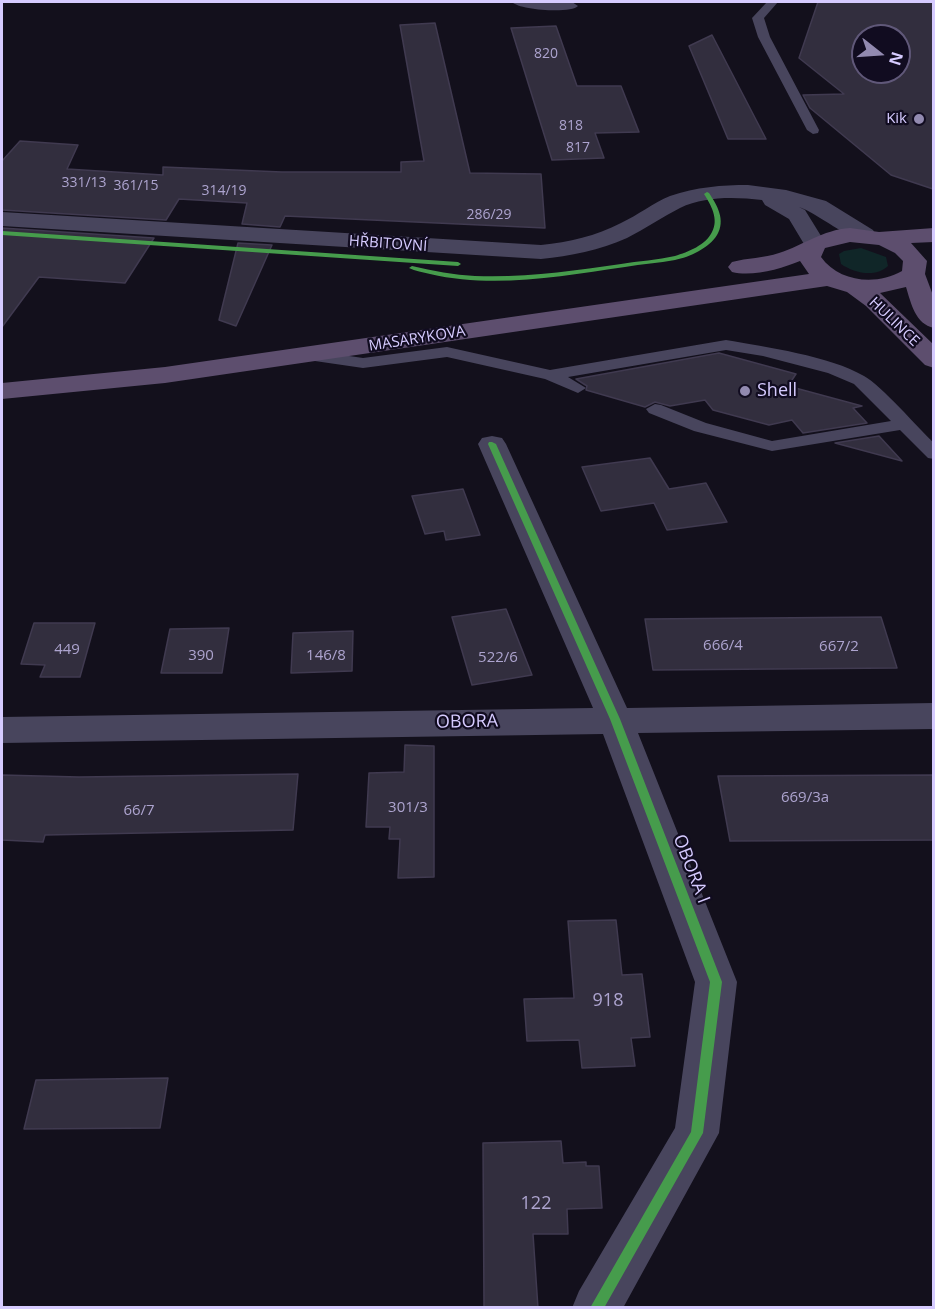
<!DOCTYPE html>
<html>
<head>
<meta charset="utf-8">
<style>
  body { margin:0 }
  #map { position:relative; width:935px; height:1309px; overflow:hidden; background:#13101c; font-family:"Open Sans",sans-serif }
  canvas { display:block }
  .frame { position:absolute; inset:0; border:3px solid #d6cbff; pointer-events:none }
  .north { position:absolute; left:851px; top:24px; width:60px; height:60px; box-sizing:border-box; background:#110c20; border:2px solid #605879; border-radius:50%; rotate:107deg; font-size:16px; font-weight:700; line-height:24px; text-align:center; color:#d6cbff }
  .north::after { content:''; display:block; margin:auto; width:21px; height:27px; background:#928ab0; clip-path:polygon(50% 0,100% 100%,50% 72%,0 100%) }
</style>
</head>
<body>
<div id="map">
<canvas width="935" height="1309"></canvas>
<div class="frame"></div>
<div class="north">N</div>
</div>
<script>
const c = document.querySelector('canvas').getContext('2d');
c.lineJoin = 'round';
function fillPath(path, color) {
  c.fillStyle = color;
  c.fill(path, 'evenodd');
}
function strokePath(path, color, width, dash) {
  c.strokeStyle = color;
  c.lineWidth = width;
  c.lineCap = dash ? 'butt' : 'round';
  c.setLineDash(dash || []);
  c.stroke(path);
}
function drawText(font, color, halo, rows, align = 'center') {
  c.font = font + ' "Open Sans",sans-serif';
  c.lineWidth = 4.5;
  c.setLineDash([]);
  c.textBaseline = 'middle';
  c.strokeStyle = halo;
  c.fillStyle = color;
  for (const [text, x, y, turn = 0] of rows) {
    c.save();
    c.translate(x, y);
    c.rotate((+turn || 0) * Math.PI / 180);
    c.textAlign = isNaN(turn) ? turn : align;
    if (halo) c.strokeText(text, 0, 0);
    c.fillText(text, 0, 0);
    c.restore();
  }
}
const green = new Path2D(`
  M861 248 886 257 888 266C875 278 854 273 841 264L839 254 844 251Z`);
const building = new Path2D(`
  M818 2H933V189L891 175 810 108 803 95 844 94 799 58ZM863 36H899V72H863Z
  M435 23 470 173 541 174 545 228 285 216 280 227 242 224 247 203 179 199 166 220 2 210V161L20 141 78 145 67 169 163 175V167L282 172H401V162L424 161 400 25Z
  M556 26 577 86H621L639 132 595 133 604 158 552 160 511 28Z
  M712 35 766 139H728L689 46Z
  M2 228 154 238 125 283 39 277 2 327Z
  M238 243 272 245 236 326 219 320Z
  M719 353 796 374 788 386 862 406 853 408 867 423 803 433 792 420 769 425 713 410 705 400 670 406 655 402 645 407 586 390 587 386 576 379Z
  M879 436 902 461 835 443Z
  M650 458 669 489 706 483 727 522 667 530 654 503 601 511 582 467Z
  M463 489 480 535 446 540 444 531 425 534 412 496Z
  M506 609 532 675 472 685 452 617Z
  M881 617 897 668 653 670 645 619Z
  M34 623H95L80 677H40L45 665 21 664Z
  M229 628 222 673H161L170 629Z
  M353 631 352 671 291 673 293 633Z
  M405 745 434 746V877L398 878 400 839H389L390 827H366L369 773 404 772Z
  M298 774 293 830 45 835 43 842 2 840V775L79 777Z
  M933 775V840L730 841 718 776Z
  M616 920 622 975 642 974 650 1037 631 1038 635 1066 582 1068 579 1040 527 1041 524 999 574 998 568 921Z
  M168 1078 160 1128 24 1129 36 1080Z
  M561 1141 563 1163 586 1162V1166H599L602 1208 567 1209 568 1234H533L538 1308H484L483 1143Z`);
const service = new Path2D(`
  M767 2H778L764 18 770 37 819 130 818 133 813 134 807 130 758 37 752 18Z
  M726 340C766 347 830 356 864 376 882 386 917 427 934 443V459L928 458 900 430 772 451 694 431 649 413 646 409 655 404 661 405 706 423 772 441 891 421 854 384 828 373 763 356 726 350 568 377 586 388 578 393 545 379 447 357 363 368 308 360 300 355 308 350 363 358 447 347 550 370Z`);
const minor = new Path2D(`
  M512 2H572L578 6C571 14 519 10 512 2Z
  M492 436 502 438 506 444 627 708 934 703V729L638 733 737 982 719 1133 623 1308H572L579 1291 675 1128 695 982 603 734 2 743V717L593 708 478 444 482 438Z`);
const tertiary = new Path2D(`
  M748 185 786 190 826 201 873 230 876 235 873 240C853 245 820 214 799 207L805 210 826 244 823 249H807L789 219 765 205 762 200C735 197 705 196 680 208 662 217 645 229 627 238 600 250 570 256 541 259L2 226V212L541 245C569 242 596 236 621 223 638 215 653 203 670 196 696 187 722 185 748 185Z`);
const primary = new Path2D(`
  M850 228 879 232 934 228V242L911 243 927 261 925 274 934 298V328C915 324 911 303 906 287L880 293 934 345V368L925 365 866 306 847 292 827 286 165 383 2 399V383L165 367 809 274 800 261C781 269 752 277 732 272L728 267 732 262C747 258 764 258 779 253 804 245 822 230 850 228ZM850 242 879 245 895 253 903 261 902 271C876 286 839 282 821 257L825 248Z`);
const cycleway = new Path2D(`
  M707 192 709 193C717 205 726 220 717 235 709 248 690 257 675 260 659 263 642 264 625 267 562 276 494 289 430 274 423 272 415 271 409 268L412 266C433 271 454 275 475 276 524 278 573 271 621 264 638 261 658 260 675 256 688 252 706 245 712 232 719 219 711 205 704 194Z
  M2 231 458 262 461 264 458 266 2 235Z
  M489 442H492L496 444 620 719 722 982 703 1133 604 1308H590L691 1132 710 982 610 719 488 444Z`);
const markers = [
  [919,119,6,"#928ab0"],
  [745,391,6,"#928ab0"]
];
const farNumbernames = [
  ["820",546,54],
  ["818",571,126],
  ["817",578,148],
  ["331/13",84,183],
  ["361/15",136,186],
  ["314/19",224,191],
  ["286/29",489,215]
];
const farPoinames = [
  ["Kik",907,119]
];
const farStreetnames = [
  ["HŘBITOVNÍ",388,244,4],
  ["HULINCE",894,322,44],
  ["MASARYKOVA",417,339,-9]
];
const numberNames = [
  ["666/4",723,646],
  ["667/2",839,647],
  ["449",67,650],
  ["390",201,656],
  ["146/8",326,656],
  ["522/6",498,658],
  ["669/3a",805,798],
  ["301/3",408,808],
  ["66/7",139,811]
];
const poiNames = [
  ["Shell",757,391]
];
const streetNames = [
  ["OBORA",467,722,-1],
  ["OBORA I",691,869,69]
];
const nearNumbernames = [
  ["918",608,1001],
  ["122",536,1204]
];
fillPath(green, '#102628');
fillPath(building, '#322e3e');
strokePath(building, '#403a50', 1.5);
fillPath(service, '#48455d');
fillPath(minor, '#48455d');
fillPath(tertiary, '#48455d');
fillPath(primary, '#5d4e6e');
fillPath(cycleway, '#469c4c');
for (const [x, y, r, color] of markers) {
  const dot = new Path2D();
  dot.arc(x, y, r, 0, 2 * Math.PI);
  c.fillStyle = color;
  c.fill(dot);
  strokePath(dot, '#110c20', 2);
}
drawText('14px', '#ada4cf', null, farNumbernames);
drawText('15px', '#d6cbff', '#110c20', farPoinames, 'right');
drawText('15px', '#d6cbff', '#110c20', farStreetnames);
drawText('15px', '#ada4cf', null, numberNames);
drawText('18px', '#d6cbff', '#110c20', poiNames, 'left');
drawText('18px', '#d6cbff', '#110c20', streetNames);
drawText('18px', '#ada4cf', null, nearNumbernames);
</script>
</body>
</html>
